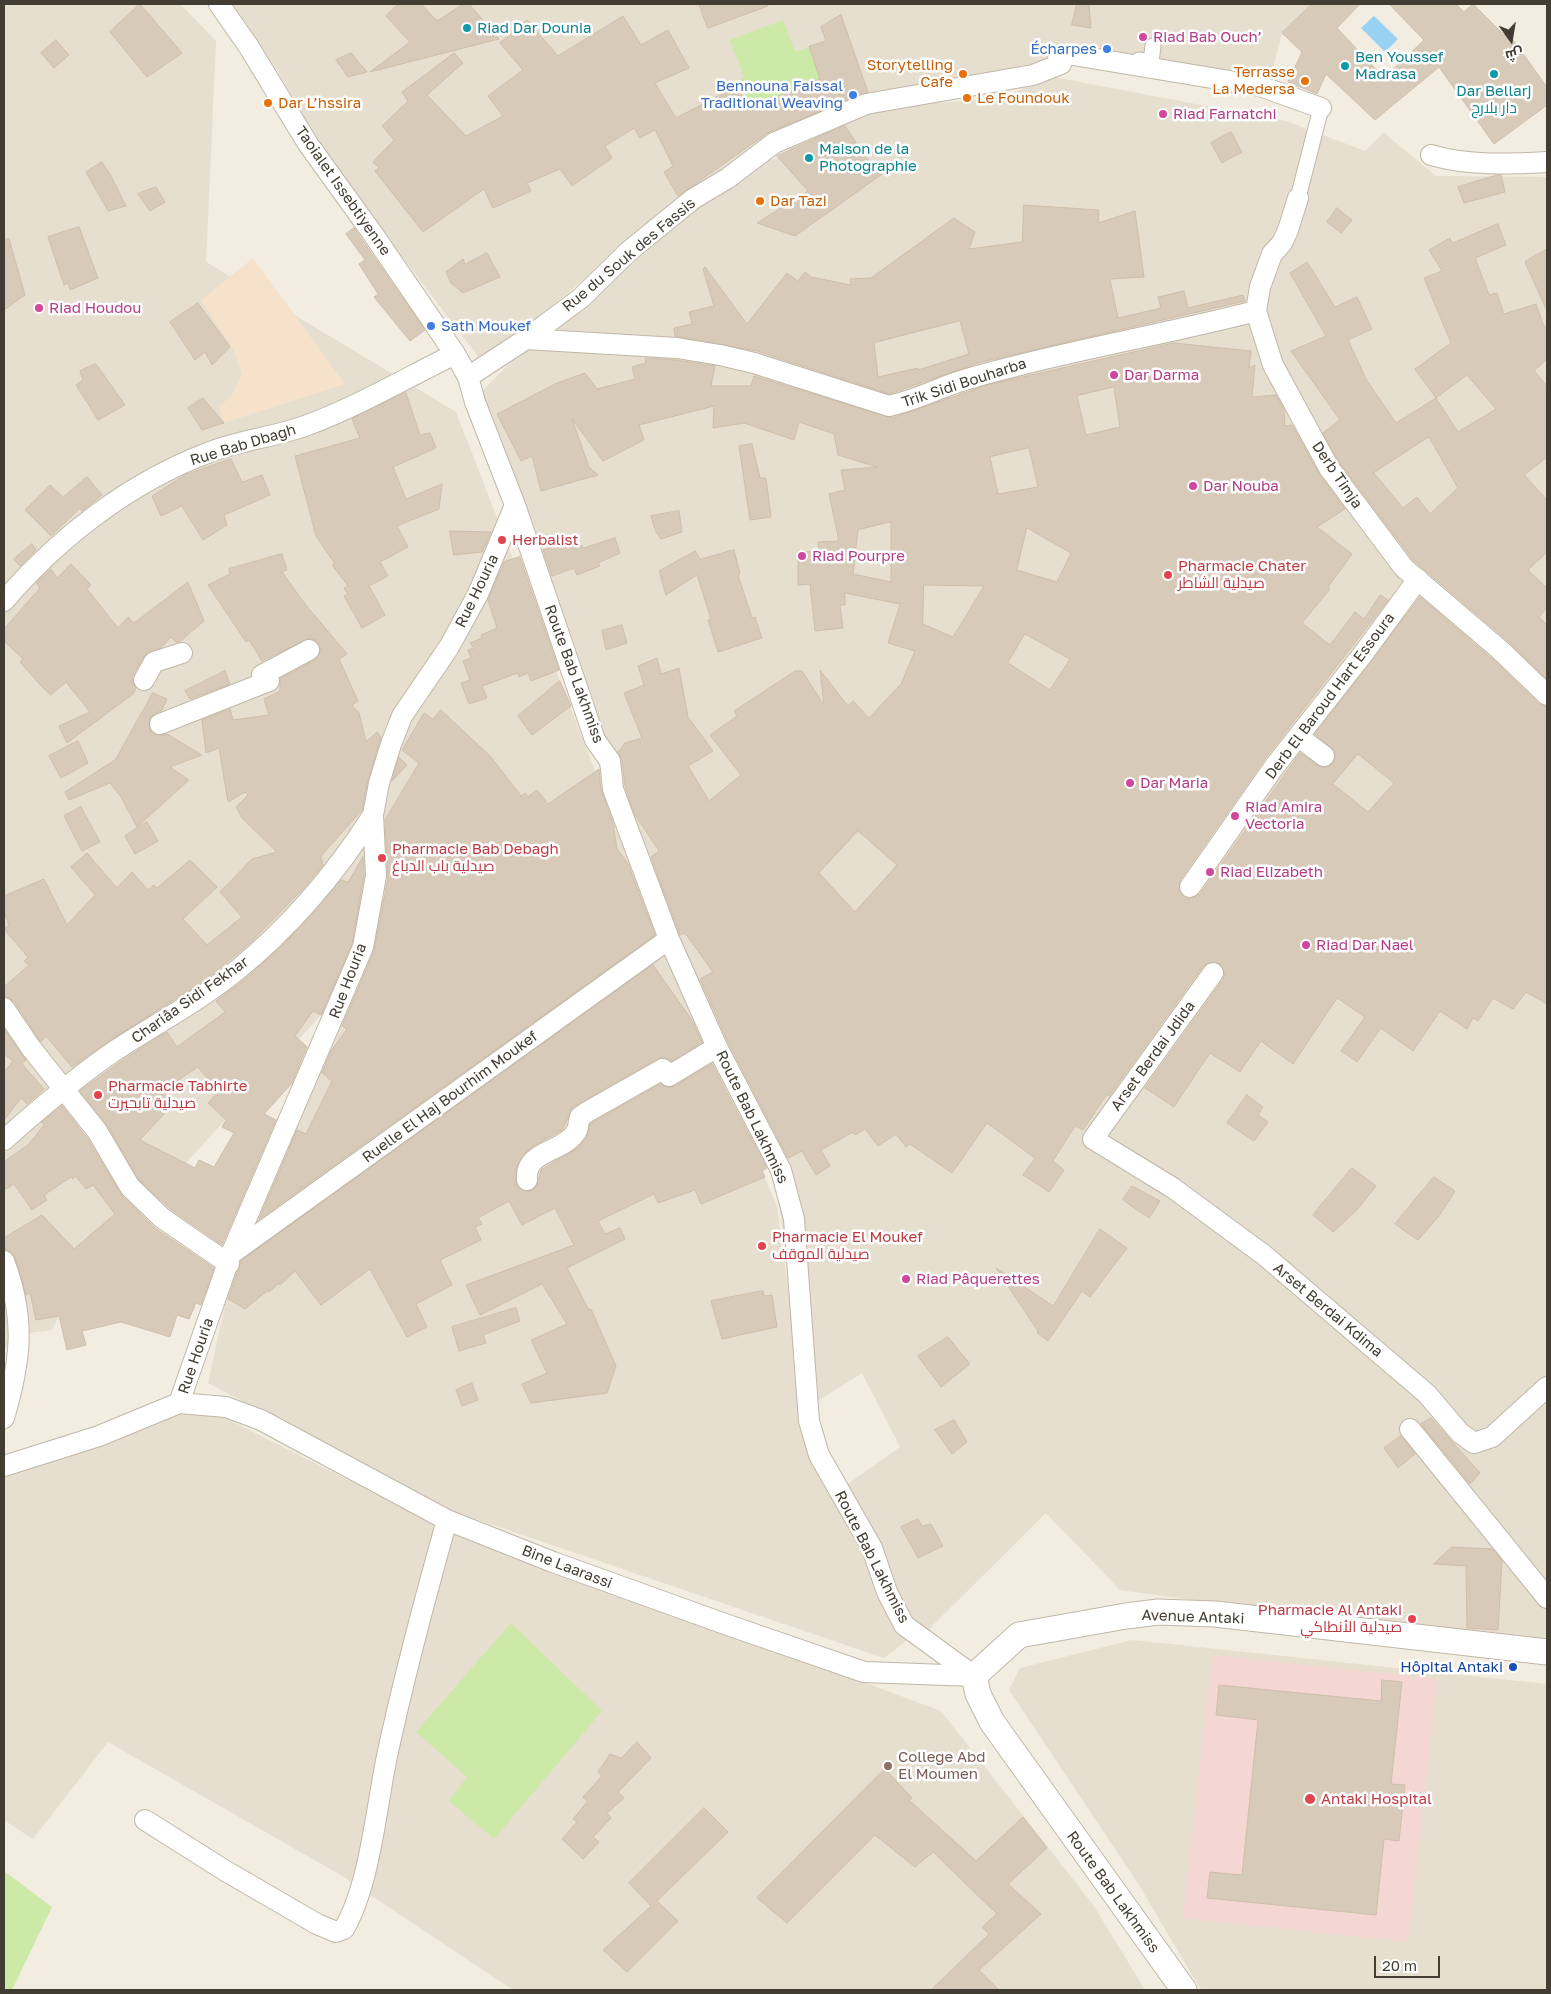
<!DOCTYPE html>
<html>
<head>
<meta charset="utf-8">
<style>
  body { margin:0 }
  #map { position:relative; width:1551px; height:1994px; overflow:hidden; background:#f2ece1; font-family:"Golos Text",Cairo,sans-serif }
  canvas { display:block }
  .frame { position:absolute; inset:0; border:5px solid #433c32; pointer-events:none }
  .north { position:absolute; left:1486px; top:15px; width:50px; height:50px; -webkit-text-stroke:4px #fff; paint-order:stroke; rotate:167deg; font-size:14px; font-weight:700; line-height:20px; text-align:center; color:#433c32 }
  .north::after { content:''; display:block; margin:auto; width:18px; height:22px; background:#433c32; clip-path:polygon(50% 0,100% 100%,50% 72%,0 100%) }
  .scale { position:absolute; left:1374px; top:1956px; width:66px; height:22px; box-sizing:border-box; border:2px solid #433c32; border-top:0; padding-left:6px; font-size:15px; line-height:18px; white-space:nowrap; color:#433c32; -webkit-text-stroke:4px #fff; paint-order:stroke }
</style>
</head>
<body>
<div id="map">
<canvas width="1551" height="1994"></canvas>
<div class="frame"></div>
<div class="north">ش</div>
<div class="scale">20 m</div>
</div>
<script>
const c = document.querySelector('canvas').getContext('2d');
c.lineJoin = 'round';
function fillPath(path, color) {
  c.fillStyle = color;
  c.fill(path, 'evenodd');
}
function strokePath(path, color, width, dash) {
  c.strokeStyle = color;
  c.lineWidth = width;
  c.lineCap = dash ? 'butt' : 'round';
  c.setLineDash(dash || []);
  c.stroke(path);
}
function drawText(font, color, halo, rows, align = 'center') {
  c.font = font + ' "Golos Text",Cairo,sans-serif';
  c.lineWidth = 5;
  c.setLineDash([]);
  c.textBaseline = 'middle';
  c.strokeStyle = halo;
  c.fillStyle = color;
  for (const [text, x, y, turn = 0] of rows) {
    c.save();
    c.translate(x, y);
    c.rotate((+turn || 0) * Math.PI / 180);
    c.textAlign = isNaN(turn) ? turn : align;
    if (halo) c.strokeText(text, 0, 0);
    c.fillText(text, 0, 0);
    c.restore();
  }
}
const residential = new Path2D(`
  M4 4H180L216 41 206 262 456 412 658 934 472 401 626 248 765 151 773 160 790 152 786 140 856 109 1004 98 1048 76 1286 121 1365 151 1384 133 1436 176 1547 177V1648L1120 1590 1046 1513 921 1637 845 1486 900 1447 862 1373 813 1404 771 1161 672 967 777 1206 808 1440 914 1635 884 1658 446 1509 208 1383 234 1264 373 923 396 871 370 918 353 941 344 990 141 1212 123 1236 69 1293 52 1330 13 1335 4 1351Z
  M233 4H1312L1282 33 1269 83 1077 56 1022 73 868 98 735 162 622 248 483 363 327 158 277 70Z
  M186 1398 423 1518 941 1711 1094 1906 1145 1990H513L339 1874 108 1742 33 1839 4 1820V1462Z
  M1132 1640 1547 1684V1990H1201L1139 1885 1009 1690 1020 1668Z`);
const commercial = new Path2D(`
  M253 258 345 384 224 423 219 407 232 395 242 374 234 351 201 300Z`);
const medical = new Path2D(`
  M1212 1655 1437 1679 1408 1942 1183 1918Z`);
const green = new Path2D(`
  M783 20 795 52 809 47 820 79 751 107 740 80 744 77 730 40Z
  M511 1623 602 1711 494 1839 449 1801 467 1777 416 1732Z
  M4 1871 52 1907 12 1990H4Z`);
const water = new Path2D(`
  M1374 16 1398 39 1385 52 1361 28Z`);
const building = new Path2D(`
  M140 4 182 53 147 77 110 32Z
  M399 4H421L437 21 463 4H469L499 39 370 72 410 42 386 16Z
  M699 4H767L768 6 708 28Z
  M1077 4H1089L1091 28 1072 25Z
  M1312 4H1360L1337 28 1384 78 1424 40 1389 4H1456L1464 12 1473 4 1504 35 1508 33 1547 87V105L1494 144 1439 67 1375 120 1326 74 1317 94 1288 82 1302 52 1282 33Z
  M841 15 868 92 769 132 678 196 664 172 673 166 655 130 640 138 634 128 605 146 612 158 572 186 560 169 527 183 531 191 493 208 484 189 423 232 375 171 379 168 373 162 394 140 382 126 408 101 402 92 454 53 463 63 427 95 466 136 503 116 488 96 523 70 500 43 527 20 558 56 623 16 641 45 668 30 689 68 655 83 676 118 739 85 745 110 820 79 809 46 826 41 821 27Z
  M56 40 69 55 54 68 41 53Z
  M351 53 367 72 348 77 336 60Z
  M845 126 867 159 885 172 795 236 757 223 808 191 777 156Z
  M1231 132 1242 152 1222 163 1211 143Z
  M102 162 110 174 126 206 108 211 86 172Z
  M1497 175H1501L1505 192 1464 203 1458 187Z
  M156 187 165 202 150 211 138 194Z
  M1024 205 1099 210 1098 223 1135 211 1144 277 1110 279 1118 318 1161 308 1158 297 1184 291 1188 308 1243 295 1245 301 981 362 889 394 757 351 675 336 674 328 692 324 689 312 714 306 703 269 705 267 747 324 787 273 798 281 805 272 811 277 851 285 850 279 871 278 954 218 975 232 969 249 1022 242ZM960 321 969 354 918 370V368L878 377 874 343Z
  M1337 208 1352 220 1341 233 1327 222Z
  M1498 224 1506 245 1475 258 1489 295 1497 293 1504 314 1536 304 1543 324 1547 329V359L1534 371 1547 386V457L1524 475 1547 500V552L1528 570 1547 588V608L1539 617 1547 625V679L1507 640 1413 560 1339 462 1323 433 1340 420 1291 351 1326 336 1290 273 1307 262 1335 307 1357 297 1372 329 1348 340 1367 381 1396 423 1436 398 1458 432 1496 409 1467 375 1436 398 1415 369 1451 343 1424 278 1442 271 1429 250 1450 238 1452 243ZM1429 437 1458 488 1430 514 1417 497 1403 508 1374 473Z
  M79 227 98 278 70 290 68 283 64 285 48 237Z
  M354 228 425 330 410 341 374 297 378 294 359 264 365 260 346 234Z
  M4 239H9L25 295 4 310Z
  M1547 249V311L1525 262Z
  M487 253 500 277 463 293 451 283 446 272 463 259 465 264Z
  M198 303 230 347 212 365 205 352 195 360 170 322Z
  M1174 343 1251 351 1249 368 1255 365 1252 397 1276 395 1284 410 1285 426 1292 425 1319 474 1345 509 1317 527 1352 554 1328 587 1330 589 1302 623 1330 645 1355 612 1364 619 1380 595 1388 600 1264 760 1180 880V892L1189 899 1200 894 1300 753 1322 768 1333 764 1336 757 1335 751 1315 734 1420 597 1491 658 1539 704 1547 707V1004L1526 992 1513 1009 1493 998 1478 1021 1473 1018 1467 1029 1440 1011 1413 1051 1381 1028 1357 1062 1341 1051 1365 1017 1337 998 1293 1064 1261 1041 1240 1072 1210 1053 1174 1107 1145 1088 1223 980 1225 974 1220 964 1209 962 1203 966 1109 1096 1107 1094 1083 1130 1075 1126 1053 1161 1064 1170 1049 1192 1023 1175 1035 1158 987 1123 952 1173 910 1144 906 1147 896 1134 878 1146 865 1129 855 1135 853 1132 821 1150 830 1166 816 1175 802 1151 788 1158 728 1042 700 979 713 972 685 933 680 935 651 857 659 851 634 813 625 786 622 760 618 752 625 743 642 738 624 693 644 685 638 666 657 658 661 674 679 668 688 717 713 751 688 766 709 801 741 775 710 735 737 716 734 711 795 671H802L824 705 820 670 848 706 853 701 869 718 901 684 915 651 888 643 900 604 845 593V605H840L843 628 815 631 810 584 798 585V551L819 552 818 542 839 541 829 494 845 490 841 470 877 467 838 455 834 434 799 422 794 440 744 423 713 428 714 406 639 425 644 440 603 461 572 419 589 467 598 475 541 491 532 456 521 461 497 414 557 383 585 373 597 389 635 379 632 367 646 363 645 358 676 360 715 366 711 386H751L754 376 892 418 987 385ZM1114 387 1120 427 1086 435 1077 396ZM1029 448 1038 487 998 494 990 457ZM891 522V582L853 574 858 530ZM1027 528 1071 553 1057 582 1017 570ZM924 585 984 586 953 637 923 624ZM1025 634 1070 659 1050 690 1008 663ZM1358 754 1394 783 1368 812 1333 784ZM858 831 897 865 855 912 819 873Z
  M96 364 125 405 98 420 76 385 83 380 80 371Z
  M406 393 420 435 430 433 436 448 393 467 406 499 442 484 439 509 397 526 408 547 380 562 388 576 369 586 385 615 362 628 344 596 348 594 344 588 348 586 332 565 335 564 316 536 295 456 360 438 352 419Z
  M203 398 224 423 202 430 188 408Z
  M752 444 760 478H766L771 517 750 520 739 446Z
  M231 459 242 482 262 475 270 495 224 515 227 525 203 540 182 506 161 516 152 496 185 475Z
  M87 477 102 495 82 511 80 508 51 536 25 510 50 485 63 497Z
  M679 511 682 532 661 539 656 532 651 516Z
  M450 531 491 532 482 552 454 555Z
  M615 538 620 553 598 563 600 566 577 575 574 568 552 576 543 550 573 542 575 548 582 545 583 548Z
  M32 544 36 550 20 566 14 559Z
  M734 550 740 574 738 575 752 618 755 617 762 638 718 652 708 620 711 619 697 575 666 595 659 571 695 551 700 559Z
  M282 554 287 570 282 572 305 604 347 654 339 659 358 701 352 705 359 713 366 742 377 732 381 737 368 780 362 810 321 856 323 865 302 890 248 945 201 983 110 1040 72 1067 46 1036 41 1042 14 1001 4 996V987L29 965 24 961 28 957 4 929 9 925 4 912V896L44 879 67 925 95 895 71 867 87 853 117 888 132 872 148 890 154 885 157 888 190 860 217 887 183 919 207 945 242 917 220 892 252 859 277 852 242 818 236 807 248 795 245 792 228 802 219 748 206 753 202 720 230 709 233 720 269 715 264 699 280 691V679L315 660 321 650 316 640 309 638 262 661 249 640 246 642 208 585 230 574 229 569Z
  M520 557 559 670 531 681 528 673 519 677 518 673 482 686 487 698 469 704 461 683 470 680 463 661 471 658 468 650 474 648 470 643 482 638 481 635 497 628 488 600 504 562Z
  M71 564 91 585 87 589 118 628 128 617 134 623 188 582 204 621 179 642H176L171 637 162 647 144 656 133 675 132 681 136 688 133 694 67 743 59 726 90 712 66 682 51 695 42 687 20 662 23 659 4 641V629L40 588 36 583 51 569 57 578Z
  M622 625 627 643 606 650 602 631Z
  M225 671 230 684 190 699 185 691Z
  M560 681 571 706 532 735 518 716Z
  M153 693 167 699 162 710 150 717 149 728 152 733 159 736 167 734 202 755 170 767 189 780 137 827 121 797 110 783 69 800 65 792 115 760Z
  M441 710 491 757 521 796 525 793 528 797 537 790 548 804 599 769 601 790 613 823 617 849 628 864 655 935 259 1219 297 1130 306 1134 332 1081 322 1073 331 1051 347 1029 342 1026 374 951 388 878 385 820 419 763 402 750 424 713 433 719Z
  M78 741 88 763 61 778 49 756Z
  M399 757 407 765 392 781Z
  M81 807 100 842 82 851 64 816Z
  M147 822 158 841 135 854 125 836Z
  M363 857 364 875 352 944 321 1015 313 1011 295 1036 307 1047 292 1083 264 1114 276 1120 222 1245 170 1209 139 1180 107 1125 80 1091 123 1060 167 1032 177 1047 225 1012 216 1001 244 980 283 945 341 880 348 882ZM198 1067 218 1092 208 1103 226 1120 222 1127 234 1133 214 1167 199 1160 195 1168 140 1140 174 1103 162 1092Z
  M653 965 691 1019 702 1042 671 1061 663 1057 657 1059 573 1107 562 1130 532 1147 521 1157 516 1169 517 1186 526 1192 533 1190 537 1186 541 1170 579 1147 587 1137 590 1124 593 1122 660 1084 669 1088 675 1086 712 1064 767 1168 762 1171 765 1177 701 1204 695 1190 658 1203 654 1194 598 1221 605 1234 620 1228 625 1239 567 1268 589 1310 591 1309 616 1366 607 1393 531 1403 522 1384 547 1373 531 1340 567 1324 542 1284 480 1315 466 1285 574 1245 555 1208 522 1225 509 1201 478 1218 482 1224 475 1227 481 1240 440 1260 452 1285 416 1304 427 1327 407 1337 370 1269 321 1305 295 1271 280 1285 279 1283 269 1292 267 1291 245 1309 228 1299 241 1261Z
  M4 1029 26 1060 22 1064 44 1089 27 1104 21 1098 4 1120V1072L13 1061 4 1054Z
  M1247 1095 1263 1107 1258 1115 1268 1122 1254 1141 1227 1123Z
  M62 1106 87 1138 122 1196 155 1228 214 1268 201 1305 196 1303 189 1319 177 1315 170 1337 121 1322 82 1331 86 1345 67 1350 59 1316 36 1320 30 1293 26 1295 15 1257 11 1252 4 1249V1238L42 1215 74 1249 115 1214 93 1185 86 1189 76 1176 73 1179 71 1177 44 1195 47 1200 32 1210 14 1184 4 1190V1162L29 1144 44 1125 42 1122Z
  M1352 1168 1376 1186 1357 1210 1333 1232 1313 1215Z
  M1434 1177 1455 1191 1439 1216 1418 1240 1395 1224Z
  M1132 1186 1160 1201 1149 1218 1123 1200Z
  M1100 1229 1127 1248 1090 1297 1082 1291 1048 1341 1037 1333 1038 1331 996 1268 1053 1306Z
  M763 1291 764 1296 772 1295 777 1327 722 1339 711 1301Z
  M516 1308 520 1321 483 1335 486 1343 459 1351 452 1327Z
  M948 1337 970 1364 941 1387 918 1356Z
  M472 1383 478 1400 462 1406 456 1390Z
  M1431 1418 1480 1473 1470 1484 1421 1424Z
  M954 1420 967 1442 952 1454 935 1430Z
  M1401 1436 1415 1454 1398 1468 1384 1448Z
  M918 1519 922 1526 931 1524 943 1546 918 1558 901 1527Z
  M1452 1547 1492 1549 1502 1561 1498 1630 1467 1628 1466 1566 1434 1564Z
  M1382 1680 1402 1682 1391 1784 1405 1785 1399 1841 1384 1839 1376 1915 1207 1898 1210 1872 1242 1875 1258 1720 1216 1715 1219 1685 1381 1701Z
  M637 1742 651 1758 618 1792 624 1798 607 1813 611 1818 593 1837 599 1842 583 1859 562 1839 577 1822 573 1819 588 1801 583 1797 602 1776 598 1772 610 1754 621 1758Z
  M885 1769 912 1798 909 1800 976 1861 1023 1817 1047 1848 1008 1884 1041 1914 979 1970 999 1990H931L989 1934 982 1927 997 1914 933 1852 915 1867 875 1835 787 1923 757 1898Z
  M704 1808 728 1832 657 1901 678 1921 627 1972 603 1950 651 1906 629 1883Z`);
const pedestrian = new Path2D(`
  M1139 62V60L1151 62 1153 46
  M1298 198 1321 108`);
const minor = new Path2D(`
  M219 4 249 47 308 144 373 234 455 354 468 377 475 402 515 505 595 740 610 761 613 789 669 939 717 1047 781 1170 794 1219 809 1421 819 1455 872 1548 887 1592 904 1625 974 1676
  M1431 155C1468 166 1509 164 1547 162
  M1298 198 1288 230 1282 243 1272 254 1260 287 1256 311 1273 365 1329 468 1404 568 1499 649 1547 695
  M526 339 677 348 720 355 754 363 889 406C907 402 922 396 939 389 962 379 988 373 1012 367 1093 346 1175 332 1256 311
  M468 377 526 339 581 298 629 251 693 199 728 178 774 143 866 104 1033 75 1061 64 1058 55H1073L1260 86 1321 108
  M4 601C59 537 130 482 210 452 241 440 274 437 305 426 357 407 406 378 455 354
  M262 675 309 650
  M144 680 154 662 182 653
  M160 724 269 681
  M1299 737 1324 756
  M1190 887 1274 767 1363 654 1418 579
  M1213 973 1093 1139 1173 1188 1264 1255 1427 1394 1460 1433 1474 1443 1492 1437 1547 1387
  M4 1008 31 1048 97 1131 130 1187 162 1218 229 1264
  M4 1140C40 1108 76 1077 116 1050 156 1024 199 1001 236 971 290 927 336 873 373 815
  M527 1180C524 1150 563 1153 576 1132 579 1128 578 1122 580 1117L587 1112 663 1069 669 1076 717 1047
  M231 1254 669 939
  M4 1261C26 1319 21 1360 4 1418
  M179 1403 231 1254 363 947 376 876 373 815 379 783 391 744 402 716 449 647 478 594 515 505
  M1410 1429 1547 1598
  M4 1466 99 1436 179 1403 226 1407 261 1420 447 1520 553 1562 725 1624 864 1672 974 1676
  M145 1820 224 1870 317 1924 336 1932 344 1929C370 1884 376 1809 387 1756 404 1677 425 1598 447 1520`);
const tertiary = new Path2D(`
  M1184 1990 992 1722 978 1694 974 1676 1019 1635 1126 1616 1158 1612 1215 1614 1547 1652`);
const markers = [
  [467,28,5,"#0f9aa8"],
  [1143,37,5,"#d1479c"],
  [1107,49,5,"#3f7fe0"],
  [1345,66,5,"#0f9aa8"],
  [963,74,5,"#e8710a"],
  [1494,74,5,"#0f9aa8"],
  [1305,81,5,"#e8710a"],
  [853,95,5,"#3f7fe0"],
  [967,98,5,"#e8710a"],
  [268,103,5,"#e8710a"],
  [1163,114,5,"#d1479c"],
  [809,158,5,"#0f9aa8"],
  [760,201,5,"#e8710a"],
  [39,308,5,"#d1479c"],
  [431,326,5,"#3f7fe0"],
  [1114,375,5,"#d1479c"],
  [1193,486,5,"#d1479c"],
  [502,540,5,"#e0444e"],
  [802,556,5,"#d1479c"],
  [1168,575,5,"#e0444e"],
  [1130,783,5,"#d1479c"],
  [1235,816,5,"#d1479c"],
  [382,858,5,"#e0444e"],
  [1210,872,5,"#d1479c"],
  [1306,945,5,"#d1479c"],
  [98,1095,5,"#e0444e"],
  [762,1246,5,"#e0444e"],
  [906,1279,5,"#d1479c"],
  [1412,1619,5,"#e0444e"],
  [1513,1667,5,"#1a4fb4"],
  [888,1766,5,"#8d6e63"],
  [1310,1799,6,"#e0444e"]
];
const cultureNames = [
  ["Riad Dar Dounia",477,28],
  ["Ben Youssef",1355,57],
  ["Madrasa",1355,74],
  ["Dar Bellarj",1494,91,"center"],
  ["دار بلارج",1494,108,"center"],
  ["Maison de la",819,149],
  ["Photographie",819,166]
];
const hotelNames = [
  ["Riad Bab Ouch’",1153,37],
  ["Riad Farnatchi",1173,114],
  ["Riad Houdou",49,308],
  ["Dar Darma",1124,375],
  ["Dar Nouba",1203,486],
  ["Riad Pourpre",812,556],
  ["Dar Maria",1140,783],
  ["Riad Amira",1245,807],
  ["Vectoria",1245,824],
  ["Riad Elizabeth",1220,872],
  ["Riad Dar Nael",1316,945],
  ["Riad Pâquerettes",916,1279]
];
const shopNames = [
  ["Écharpes",1097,49],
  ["Bennouna Faissal",843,86],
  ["Traditional Weaving",843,103],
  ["Sath Moukef",441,326,"left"]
];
const foodNames = [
  ["Storytelling",953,65,"right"],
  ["Cafe",953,82,"right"],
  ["Terrasse",1295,72,"right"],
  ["La Medersa",1295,89,"right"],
  ["Le Foundouk",977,98],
  ["Dar L’hssira",278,103],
  ["Dar Tazi",770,201]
];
const streetNames = [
  ["Taoialet Issebtiyenne",343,191,55],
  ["Rue du Souk des Fassis",629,255,-40],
  ["Trik Sidi Bouharba",964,383,-18],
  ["Rue Bab Dbagh",243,445,-17],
  ["Derb Timja",1337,475,56],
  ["Rue Houria",477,591,-64],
  ["Route Bab Lakhmiss",574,674,70],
  ["Derb El Baroud Hart Essoura",1330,696,-53],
  ["Rue Houria",348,981,-69],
  ["Chariâa Sidi Fekhar",190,1000,-35],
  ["Arset Berdai Jdida",1153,1056,-54],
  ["Ruelle El Haj Bourhim Moukef",450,1097,-36],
  ["Route Bab Lakhmiss",752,1117,64],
  ["Arset Berdai Kdima",1328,1310,40],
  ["Rue Houria",196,1356,-71],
  ["Route Bab Lakhmiss",872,1557,63],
  ["Bine Laarassi",567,1567,21],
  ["Avenue Antaki",1193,1617,2],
  ["Route Bab Lakhmiss",1113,1892,54]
];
const healthNames = [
  ["Herbalist",512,540],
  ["Pharmacie Chater",1178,566],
  ["صيدلية الشاطر",1178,583],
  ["Pharmacie Bab Debagh",392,849],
  ["صيدلية باب الدباغ",392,866],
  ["Pharmacie Tabhirte",108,1086],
  ["صيدلية تابحيرت",108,1103],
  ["Pharmacie El Moukef",772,1237],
  ["صيدلية الموقف",772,1254],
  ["Pharmacie Al Antaki",1402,1610,"right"],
  ["صيدلية الأنطاكي",1402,1627,"right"],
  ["Antaki Hospital",1321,1799]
];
const transitNames = [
  ["Hôpital Antaki",1503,1667]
];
const educationNames = [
  ["College Abd",898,1757],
  ["El Moumen",898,1774]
];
fillPath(residential, '#e6decf');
fillPath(commercial, '#f6e2ca');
fillPath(medical, '#f4d7d3');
fillPath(green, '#cde9a7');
fillPath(water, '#99d1f3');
fillPath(building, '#d7cab9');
strokePath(building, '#cfbfa9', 1);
strokePath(pedestrian, '#c0b7a7', 17);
strokePath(minor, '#c0b7a7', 22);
strokePath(tertiary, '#c0b7a7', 27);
strokePath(pedestrian, '#fff', 15);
strokePath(minor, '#fff', 20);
strokePath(tertiary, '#fff', 25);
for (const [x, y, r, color] of markers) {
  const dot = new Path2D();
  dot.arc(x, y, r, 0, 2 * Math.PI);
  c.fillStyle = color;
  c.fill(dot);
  strokePath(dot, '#fff', 2);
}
drawText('15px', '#0d838f', '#fff', cultureNames, 'left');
drawText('15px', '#b23c85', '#fff', hotelNames, 'left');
drawText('15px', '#366cbe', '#fff', shopNames, 'right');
drawText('15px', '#c56008', '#fff', foodNames, 'left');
drawText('15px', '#433c32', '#fff', streetNames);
drawText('15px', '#be3a42', '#fff', healthNames, 'left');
drawText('15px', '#164399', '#fff', transitNames, 'right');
drawText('15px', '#785e54', '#fff', educationNames, 'left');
</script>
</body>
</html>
